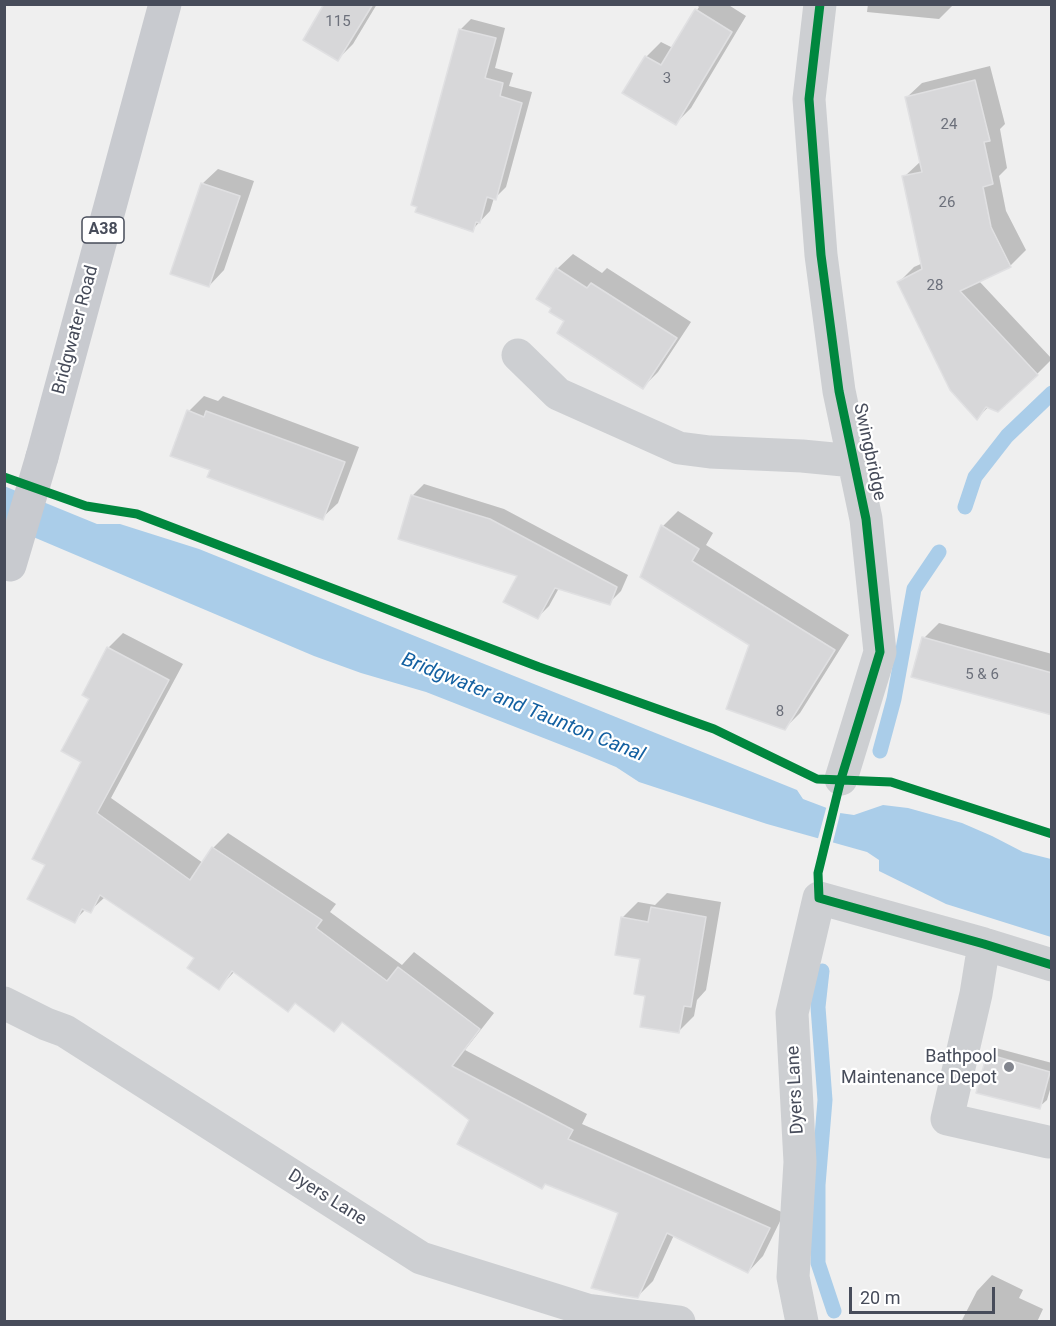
<!DOCTYPE html>
<html>
<head>
<meta charset="utf-8">
<style>
  body { margin:0 }
  #map { position:relative; width:1056px; height:1326px; overflow:hidden; background:#efefef; font-family:Roboto,sans-serif }
  canvas { display:block }
  .frame { position:absolute; inset:0; border:6px solid #474c5a; pointer-events:none }
  .scale { position:absolute; left:849px; top:1287px; width:146px; height:27px; box-sizing:border-box; border:3px solid #474c5a; border-top:0; padding-left:8px; font-size:18px; line-height:21px; white-space:nowrap; color:#474c5a; -webkit-text-stroke:4px #fff; paint-order:stroke }
</style>
</head>
<body>
<div id="map">
<canvas width="1056" height="1326"></canvas>
<div class="frame"></div>
<div class="scale">20 m</div>
</div>
<script>
const c = document.querySelector('canvas').getContext('2d');
c.lineJoin = 'round';
function fillPath(path, color) {
  c.fillStyle = color;
  c.fill(path, 'evenodd');
}
function strokePath(path, color, width, dash) {
  c.strokeStyle = color;
  c.lineWidth = width;
  c.lineCap = dash ? 'butt' : 'round';
  c.setLineDash(dash || []);
  c.stroke(path);
}
function drawText(font, color, halo, rows, align = 'center') {
  c.font = font + ' Roboto,sans-serif';
  c.lineWidth = 4.5;
  c.setLineDash([]);
  c.textBaseline = 'middle';
  c.strokeStyle = halo;
  c.fillStyle = color;
  for (const [text, x, y, turn = 0] of rows) {
    c.save();
    c.translate(x, y);
    c.rotate((+turn || 0) * Math.PI / 180);
    c.textAlign = isNaN(turn) ? turn : align;
    if (halo) c.strokeText(text, 0, 0);
    c.fillText(text, 0, 0);
    c.restore();
  }
}
const water = new Path2D(`
  M4 486 97 524H120L199 549 797 790 803 799 840 813 854 815 883 805 908 808 962 823 992 836 1023 852 1051 859V937L946 904 879 871V860L867 852 767 824 639 782 616 767 587 755 426 692 361 673 314 656 5 525Z`);
const pier = new Path2D(`
  M827 805 841 810 832 846 817 842Z`);
const shadow = new Path2D(`
  M326 4H377L353 44 338 59Z
  M696 4H727L746 16 691 108 676 123 646 57 661 42 673 48 699 7Z
  M868 4H954L939 19 867 12Z
  M471 19 505 28 495 68 513 73 509 86 532 92 506 187 495 198H494L490 211 472 230 460 30Z
  M990 66 1005 124 1000 129 1007 168 999 176 1006 211 1026 250 1010 266 979 281 1052 359 1037 374 989 406 978 418 899 282 914 267 923 263 904 177 921 161 906 98 922 83Z
  M218 169 254 181 224 270 209 286 202 184Z
  M573 254 602 273 607 268 691 322 658 372 643 387 553 308 557 269Z
  M204 396 218 401 223 396 359 447 338 503 322 518 212 469 189 411Z
  M424 484 504 509 628 575 621 591 609 603 559 588 549 606 537 618 519 575 412 496Z
  M678 511 713 533 706 545 849 635 800 713 785 728 751 645 642 576 663 526Z
  M939 623 1052 654V709L924 638Z
  M123 633 183 664 111 798 203 863 213 848 228 833 336 904 330 912 402 965 414 952 494 1013 465 1050 587 1114 582 1124 784 1213 763 1256 748 1272 674 1235 653 1281 638 1296 619 1212 471 1120 343 1021 334 1030 296 1002 288 1010 235 971 219 988 196 957 105 897 90 911 86 909 74 921 47 864 83 761 91 698 108 648Z
  M667 893 721 902 706 990 697 1000 694 1016 678 1032 647 995 641 958 622 918 638 902 655 905Z
  M996 1048 1052 1063V1083L1047 1100 1039 1107 988 1055Z
  M992 1275 1023 1290 1019 1298 1043 1309 1037 1322H961L977 1291Z`);
const stream = new Path2D(`
  M965 507 975 477 1007 436 1052 393
  M880 751 894 699 914 589 939 552
  M822 971 818 1007 825 1100 818 1185V1263L834 1311`);
const building = new Path2D(`
  M324 4H373L338 61 303 40Z
  M695 9 732 32 676 125 622 93 645 56 661 65Z
  M459 29 496 38 485 78 503 83 500 96 522 103 496 200 487 197 480 223 476 222 473 232 415 212 417 207 411 205Z
  M975 80 990 141 984 142 993 184 983 187 991 227 1011 267 960 291 1038 375 998 412 986 407 977 420 950 390 897 282 922 269 902 176 922 172 905 97Z
  M201 183 240 196 209 287 170 274Z
  M556 268 587 288 591 283 677 338 643 389 557 333 564 321 549 312 551 308 536 299Z
  M187 410 204 417 206 411 345 462 323 520 207 477 210 470 170 456Z
  M411 495 490 519 617 587 610 605 555 588 538 619 503 602 517 576 398 539Z
  M661 525 699 549 692 561 835 650 785 730 726 709 749 645 640 577Z
  M922 637 1052 673V715L911 677Z
  M107 647 169 680 97 813 190 880 212 847 322 920 316 928 387 981 398 967 480 1029 452 1066 573 1130 568 1139 770 1228 748 1273 667 1233 638 1298 620 1295 591 1288 618 1213 545 1184 542 1189 457 1144 469 1120 342 1022 334 1032 295 1003 288 1012 232 971 219 990 187 968 194 958 100 895 91 913 82 909 75 923 27 899 45 865 32 859 81 762 61 751 89 699 82 695Z
  M651 907 706 917 691 1007 684 1006 679 1033 640 1027 645 996 634 994 640 959 615 955 621 917 648 922Z
  M987 1054 1050 1072 1040 1109 976 1093Z`);
const path = new Path2D(`
  M71 501 86 506 137 514 539 667 714 729 800 771
  M883 782H891L1052 834`);
const minor = new Path2D(`
  M820 4 809 99 821 255 839 391 866 519 880 652 841 779
  M518 355 558 394 679 448 710 452 802 456 854 461
  M984 944 976 994 947 1119 1048 1142
  M4 1003 46 1024 65 1031 421 1258 587 1310 679 1322
  M802 1322 793 1277 800 1162 792 1013 819 898 984 944 1052 965`);
const major = new Path2D(`
  M42 457 165 4`);
const majorBridge = new Path2D(`
  M10 565 42 457`);
const cycleway = new Path2D(`
  M820 4 809 99 821 255 839 391 866 519 880 652 841 779 818 873 819 898 984 944 1052 965
  M4 477 86 506 137 514 539 667 714 729 817 779 891 782 1052 834`);
const markers = [
  [1009,1067,6,"#82858e"]
];
const numberNames = [
  ["115",338,22],
  ["3",667,79],
  ["24",949,125],
  ["26",947,203],
  ["28",935,286],
  ["5 & 6",982,675],
  ["8",780,712]
];
const shields = [
  [103,230,42]
];
const shieldNames = [
  ["A38",103,230]
];
const streetNames = [
  ["Bridgwater Road",76,330,-75],
  ["Swingbridge",869,452,78],
  ["Dyers Lane",796,1090,-93],
  ["Dyers Lane",327,1198,32]
];
const poiNames = [
  ["Bathpool",997,1057],
  ["Maintenance Depot",997,1078]
];
const waterNames = [
  ["Bridgwater and Taunton Canal",523,708,22]
];
fillPath(water, '#aacde9');
fillPath(pier, '#efefef');
fillPath(shadow, '#0003');
strokePath(stream, '#aacde9', 15);
fillPath(building, '#d7d7d9');
strokePath(building, '#e0e0e2', 1.5);
strokePath(path, '#b9c4c3', 4, [4.5, 3]);
strokePath(minor, '#cdcfd2', 33);
strokePath(major, '#c8cacf', 33);
strokePath(majorBridge, '#c8cacf', 33);
strokePath(cycleway, '#00873e', 9);
for (const [x, y, r, color] of markers) {
  const dot = new Path2D();
  dot.arc(x, y, r, 0, 2 * Math.PI);
  c.fillStyle = color;
  c.fill(dot);
  strokePath(dot, '#fff', 2);
}
drawText('15px', '#6c707b', null, numberNames);
for (const [x, y, w] of shields) {
  const box = new Path2D();
  box.roundRect(x - w / 2, y - 13, w, 26, 4.5);
  c.fillStyle = '#fff';
  c.fill(box);
  strokePath(box, '#474c5a', 1.5);
}
drawText('bold 16px', '#474c5a', null, shieldNames);
drawText('18px', '#474c5a', '#fff', streetNames);
drawText('18px', '#474c5a', '#fff', poiNames, 'right');
drawText('italic 20px', '#1360a1', '#fff', waterNames);
</script>
</body>
</html>
